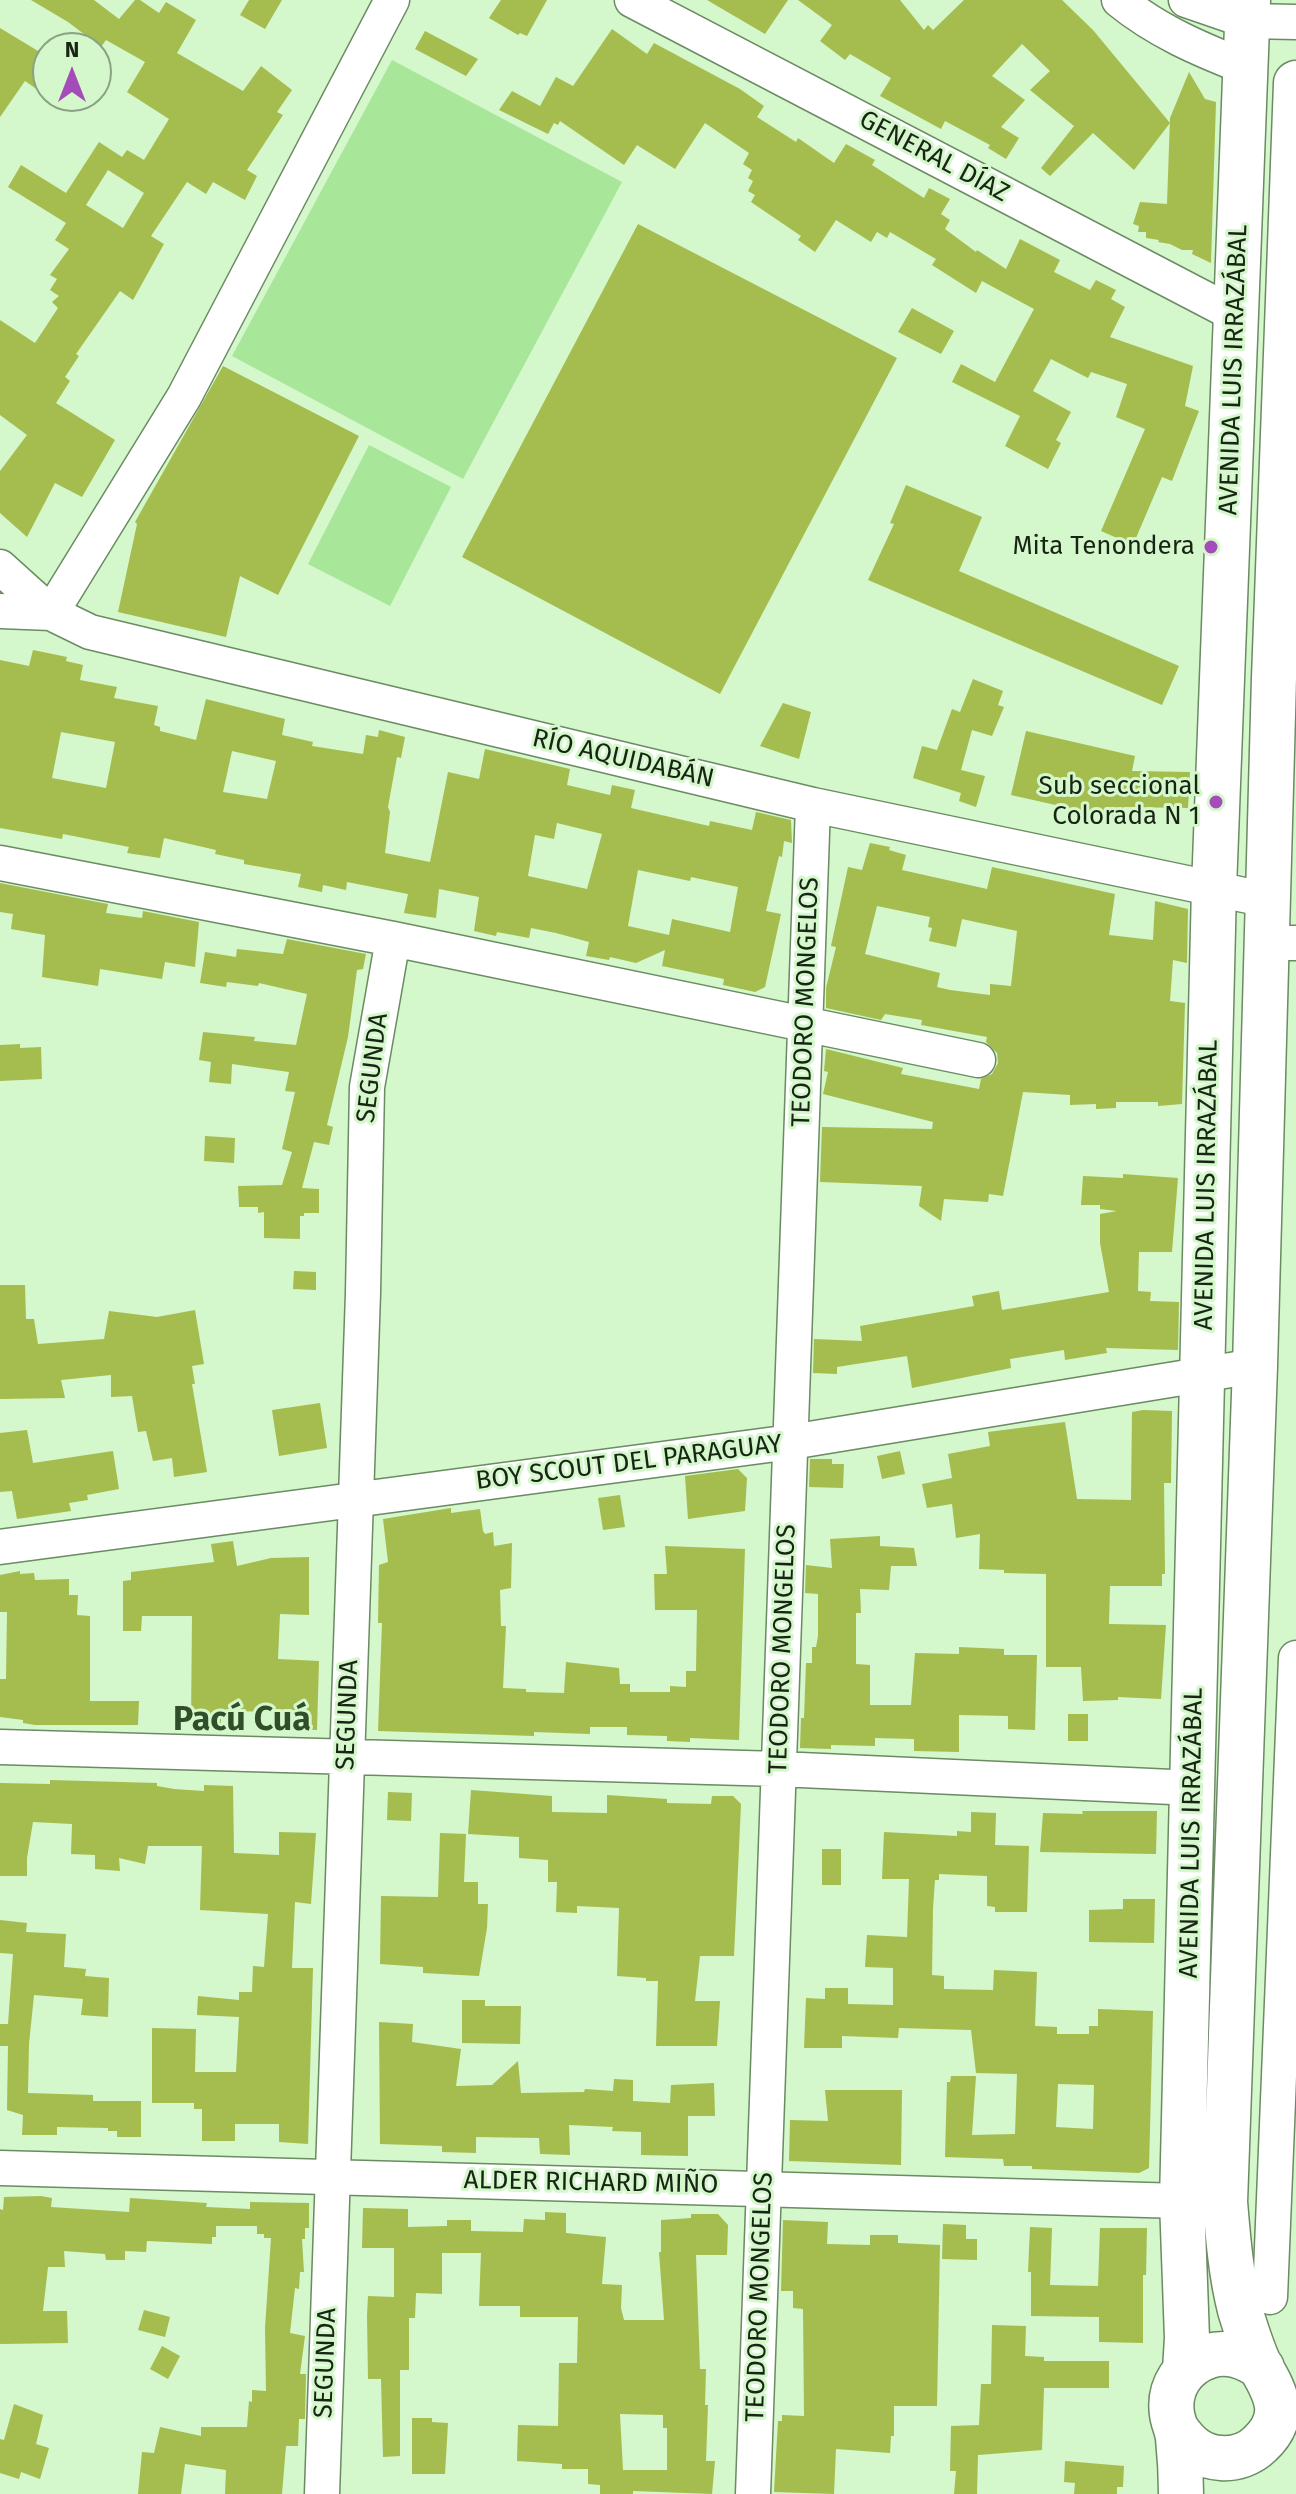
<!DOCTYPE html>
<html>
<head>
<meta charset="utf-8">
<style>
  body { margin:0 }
  #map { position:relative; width:1296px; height:2494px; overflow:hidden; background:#d4f7cb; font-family:"Fira Sans",sans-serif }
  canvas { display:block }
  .north { position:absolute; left:32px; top:32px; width:80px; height:80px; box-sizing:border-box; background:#d4f7cb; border:2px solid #89a382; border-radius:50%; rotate:0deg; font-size:22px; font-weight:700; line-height:32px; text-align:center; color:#182515 }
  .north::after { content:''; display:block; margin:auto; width:28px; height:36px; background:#a44cb9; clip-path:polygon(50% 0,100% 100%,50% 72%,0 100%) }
</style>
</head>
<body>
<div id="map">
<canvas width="1296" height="2494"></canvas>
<div class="north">N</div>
</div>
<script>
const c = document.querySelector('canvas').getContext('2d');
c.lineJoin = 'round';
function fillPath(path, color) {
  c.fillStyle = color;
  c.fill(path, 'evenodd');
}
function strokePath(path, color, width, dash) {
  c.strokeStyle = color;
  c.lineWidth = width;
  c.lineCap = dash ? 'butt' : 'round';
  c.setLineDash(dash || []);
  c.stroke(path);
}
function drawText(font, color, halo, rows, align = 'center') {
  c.font = font + ' "Fira Sans",sans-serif';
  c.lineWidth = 6;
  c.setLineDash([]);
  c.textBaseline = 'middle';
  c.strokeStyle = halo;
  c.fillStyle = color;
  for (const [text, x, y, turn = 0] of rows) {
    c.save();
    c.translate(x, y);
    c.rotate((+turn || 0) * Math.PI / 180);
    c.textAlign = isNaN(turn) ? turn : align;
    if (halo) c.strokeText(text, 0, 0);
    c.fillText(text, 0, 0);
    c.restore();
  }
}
const green = new Path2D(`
  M392 60 622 182 463 479 232 356Z
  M369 445 451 487 390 606 308 564Z`);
const building = new Path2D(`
  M31 0H94L119 19 135 0H140L159 13 166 2 196 20 177 53 243 91 261 66 292 90 277 112 283 115 247 170 257 176 245 200 213 182 206 194 187 182 151 236 164 244 133 300 120 291 76 354 79 356 65 377 70 381 56 403 115 440 82 497 55 483 27 537 0 513V471L27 435 0 415V320L35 343 58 308 52 302 59 296 50 290 57 279 50 275 69 249 55 240 66 223 8 187 21 165 66 193 99 142 122 157 127 150 144 160 169 119 127 92 145 62 106 40 101 47 68 22ZM108 170 144 193 123 228 86 205Z
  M249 0H282L265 29 240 15Z
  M501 0H547L527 36 520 33 518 35 489 18Z
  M707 0H788L765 34Z
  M798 0H900L924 30 928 25 933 30 964 0H1062L1093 30 1170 123 1134 170 1093 133 1050 176 1041 168 1074 126 1030 90 1050 71 1022 44 992 76 1025 100 1001 127 1019 138 1006 159 988 148 990 145 945 121 941 129 880 96 891 78 850 54 845 60 820 41 832 25Z
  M0 28 48 57V97L25 81 0 117Z
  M612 29 647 54 654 43 740 89 764 106 757 117 796 142 798 138 834 163 846 144 875 160 872 165 924 198 929 188 950 199 941 214 950 220 945 229 976 252 977 250 1006 269 1020 239 1060 260 1054 272 1090 290 1096 280 1116 290 1111 299 1125 307 1110 337 1193 366 1185 406 1199 411 1172 481 1162 477 1133 545 1101 531 1145 429 1116 417 1127 384 1091 372 1088 378 1051 359 1033 391 1071 412 1056 440 1061 443 1048 469 1005 446 1020 416 952 382 961 364 995 382 1034 309 982 281 976 293 932 265 936 259 890 232 887 238 877 232 871 242 836 220 815 252 798 240 801 236 751 202 755 195 748 191 753 181 748 178 752 170 743 164 749 153 705 123 675 169 637 145 624 165 560 121 558 125 554 123 548 134 499 110 512 91 540 106 556 77 573 86Z
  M425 31 478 59 466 76 415 49Z
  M1189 72 1205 99 1216 102 1211 263 1192 254 1193 250H1182L1170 244 1158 242 1159 240 1146 238V232H1138L1139 226 1133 224 1140 202 1167 204 1170 118Z
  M638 224 897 358 720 694 462 557Z
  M912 308 954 331 941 354 898 332Z
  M223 366 359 436 278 595 240 576 226 637 118 612 137 524 135 522Z
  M906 485 982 517 959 571 1179 666 1162 705 868 580 894 524 890 523Z
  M33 650 67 657 66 661 83 665 80 680 117 687 114 698 158 706 154 725 160 727V731L196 740 206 699 285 719 282 735 313 742 312 746 363 754 366 735 378 737 379 730 405 737 401 758 397 757 388 807 390 812 385 853 430 862 448 772 479 779 485 749 570 769 567 785 610 795 612 785 635 790 631 808 709 826 710 821 752 830 756 812 791 820 792 843 784 841 782 857 779 856 766 911 781 914 765 987 755 992 723 985 724 979 662 966 665 950 636 963 610 957 609 960 586 956 589 942 556 933 531 928 529 938 497 932 496 936 474 931 479 897 439 889 436 918 404 913 408 894 347 882 346 890 323 885 322 892 298 887 301 874 244 864V860L215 854 216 850 164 838 160 858 127 853 129 847 63 834 62 839 0 828V660L29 666ZM61 732 115 742 106 788 52 778ZM232 751 276 761 267 799 223 792ZM557 823 602 834 587 889 528 876 535 835 554 839ZM638 870 690 881 691 877 738 887 730 932 672 919 669 935 628 926Z
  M973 679 1003 691 998 705 1004 707 992 736 972 730 961 770 985 776 976 807 959 801 961 793 913 778 922 746 937 750 952 709 960 712Z
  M783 703 811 712 799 759 760 746Z
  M1026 731 1135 756 1132 771 1190 772 1188 808 1124 807 1122 820 1011 795Z
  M870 843 890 847 889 850 906 855 902 870 987 889 992 867 1115 894 1109 935 1153 940 1155 901 1188 909 1187 963 1173 960 1170 1001 1185 1003 1182 1104 1158 1106V1102H1116V1108L1096 1109V1104L1070 1105V1095L1023 1092 1003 1196 989 1194 988 1202 944 1199 941 1221 919 1206 922 1186 820 1182 822 1127 932 1129 933 1122 823 1094 828 1072 824 1071 826 1049 903 1068 901 1074 979 1089 981 1079 992 1074 998 1063 997 1053 986 1042 987 1037 921 1025 922 1020 885 1014 881 1020 826 1008V988L836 947 831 946 848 867 862 870ZM877 906 930 917 928 927 932 928 929 941 956 947 962 919 1017 931 1011 986 990 984V995L950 990 937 987 940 973 865 954Z
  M0 883 108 904 106 913 142 918 143 911 199 922 195 967 165 962 162 979 100 969 98 986 42 977 45 935 11 929 13 914 0 912Z
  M287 939 366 954 363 969 357 970 348 1037 327 1125 333 1127 329 1145 314 1142 302 1188 319 1189V1213H304V1216H300V1239L264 1238V1212L258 1213V1207H239L238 1186 282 1185 292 1152 282 1149 295 1092 285 1091 289 1072 232 1064 231 1084 209 1082 211 1062 199 1060 203 1032 255 1037 254 1041 296 1045 307 994 259 983 258 986 227 982 226 987 200 983 205 952 236 957 237 949 283 954Z
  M20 1044V1048L41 1047 42 1079 0 1081V1045Z
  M205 1136 235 1138 234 1163 204 1161Z
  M1123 1174 1178 1178 1172 1252H1139L1138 1291 1151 1292 1150 1301 1179 1302 1178 1350 1106 1348 1107 1353 1065 1360 1064 1350 1010 1359 1011 1368 912 1388 907 1356 837 1367V1374L813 1373 814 1339 862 1341 860 1326 974 1306 972 1296 999 1291 1002 1310 1109 1292 1100 1243V1214L1117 1211 1100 1209V1205H1081L1083 1176 1123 1178Z
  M294 1271 316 1272V1290L293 1289Z
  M0 1285H25L26 1319H34L38 1344 104 1339 109 1311 157 1317 195 1310 204 1364 192 1366 195 1384H192L207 1472 174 1477 172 1458 153 1461 146 1431 138 1432 132 1396 111 1397V1375L61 1380 65 1398 0 1399Z
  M320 1403 327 1448 279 1456 272 1410Z
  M1143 1410 1172 1411 1171 1483H1164L1165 1574H1162V1586H1110L1109 1624 1166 1625 1161 1699 1118 1697V1700L1083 1701 1081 1667H1046V1574L1004 1573V1570L979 1569 980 1534 956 1538 952 1504 927 1508 922 1484 952 1478 948 1454 990 1446 988 1432 1065 1422 1077 1499 1131 1500 1132 1412Z
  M27 1430 33 1463 113 1451 119 1489 87 1495 88 1500 69 1503 71 1511 17 1519 12 1491 0 1492V1433Z
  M900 1451 905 1474 882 1479 877 1456Z
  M810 1459H832V1464H844L843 1488 809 1487Z
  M738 1469 747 1478 745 1511 688 1519 685 1476Z
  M620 1495 625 1527 603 1530 598 1498Z
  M451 1508V1513L480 1509 483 1531 485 1534 493 1532 494 1546 512 1543 511 1588 500 1590 501 1626H506L503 1688 526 1689V1692L564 1693 566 1662 619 1668 620 1684H630V1692H670V1686L686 1687V1671H696L697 1610H655L654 1574H667L665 1546 745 1549 739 1740 690 1738V1742L667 1741V1736L627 1735V1727H590V1734L534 1732V1736L378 1731 382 1623H378L379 1565 388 1562 383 1519Z
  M880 1536V1546L914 1548 917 1566H891L889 1590 860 1589 861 1613H856V1664L870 1665V1705H911L915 1653 959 1654V1647L1004 1649V1655H1037L1035 1730 1008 1729V1716L959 1715V1752L914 1751V1739L875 1738V1746L831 1745V1749L800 1748 801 1718H804L806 1663H812V1647H816L818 1636V1594L805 1593 806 1565 832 1568 830 1539Z
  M233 1541 237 1566 271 1558 309 1557V1615L280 1614 278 1659 319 1661 317 1730 288 1729V1712L221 1711V1726L191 1725 192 1616H142L141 1631H123V1581L131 1580V1572L214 1562 211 1544Z
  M20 1571V1574L34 1573 35 1580 69 1579V1595H78L77 1615 90 1616V1701H139L138 1725H35L23 1723V1720L0 1717V1679H6L7 1612H0V1575Z
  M1068 1714H1088V1741H1068Z
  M50 1780 157 1783V1786L174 1789 204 1791V1785L233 1786 234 1853 279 1855V1832L316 1833 311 1904 295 1902 292 1968H313L308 2144 279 2142V2124H235V2141H202V2109H194V2103H152V2028L196 2029 195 2072H236L239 2017 197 2015 198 1996 239 2000V1992H252L253 1966 264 1967 268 1914 200 1910 202 1846H148L145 1864 119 1858 120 1871 95 1869V1855L71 1854 72 1824 33 1822 27 1858V1876H0V1783L50 1784Z
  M471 1790 552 1796V1812L607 1813V1795L667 1799V1803L711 1804 712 1796H733L741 1804 734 1956H700L695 2001H720L717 2046H656L658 1981H646V1978L617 1976 619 1908 577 1906V1913L556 1912 557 1882H548V1860L519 1858V1837L468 1834Z
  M388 1792 412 1793 411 1821 387 1820Z
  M1082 1811H1157L1156 1854 1040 1852 1043 1813 1083 1814Z
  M971 1812 996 1813 995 1845 1029 1846 1027 1912H995V1907L987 1906V1876L939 1874V1880H935L933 1908 932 1975 944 1976V1989L993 1990 994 1970 1037 1972 1035 2026 1057 2027V2034H1089V2026H1098V2009L1153 2011 1149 2168 1139 2173 1032 2169V2166H1004L1003 2159 945 2157 947 2082H950L951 2076H976L972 2135 1015 2134 1017 2074 976 2073 971 2030 899 2028 898 2038 842 2036V2048H804L806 1998 825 1999V1988H848V2004L893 2005V1968L865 1967 867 1935 907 1937 909 1879H882L884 1832 957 1836V1831L971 1832ZM1058 2084 1094 2085 1093 2129 1056 2127Z
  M440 1833 466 1834 464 1882H478V1904H488L487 1928 479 1976 423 1973V1967L380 1964 381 1896 438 1897Z
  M822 1849H841V1885H822Z
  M1123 1899H1155L1154 1943 1089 1942V1910L1123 1909Z
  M0 1920 27 1923 26 1932 66 1934 64 1967 86 1969 85 1976 109 1978 108 2017 81 2015 83 1999 34 1995 29 2044 28 2093 93 2095V2101H141V2137H117V2131H108V2128L57 2127V2135H22L23 2115 7 2110 8 2046H0V2024H8L13 1954 0 1953Z
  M462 2000H485V2006H521L520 2044 462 2043Z
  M379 2022 413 2024 412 2042 461 2049 456 2086 492 2085 518 2061 521 2093 584 2092 585 2089 613 2091 614 2079 633 2080V2101L670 2103 671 2085 714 2083 715 2116H688V2156L641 2155V2132L612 2131 613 2127 569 2125 570 2155 540 2154 539 2138 476 2137V2153L442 2152V2146L380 2144Z
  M825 2090H902L901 2165 789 2161 790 2120 828 2121Z
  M41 2196 52 2198 51 2207 129 2212 130 2198 207 2203 206 2207 250 2209V2202L309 2203V2228H305V2239H302L304 2272H300L299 2289 295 2288 290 2333 305 2336 300 2374H306L305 2419H299L298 2446H286L282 2494H225L226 2470 185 2464 181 2494H138L142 2452 154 2453 160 2427 201 2436V2427H247L249 2401 252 2402V2390L266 2391 265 2328 271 2238H264V2234H257V2226H216V2237H212V2244L147 2241 146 2252 125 2251V2260H106L105 2254 64 2251 65 2267H48L43 2311H67L68 2343 0 2344V2209L3 2210 4 2197Z
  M363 2208 408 2209V2227L447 2226V2220H471V2231L523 2232 524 2219 545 2220V2212L566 2213V2233L606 2237 602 2284 622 2285 621 2308 624 2320H664L659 2252H661V2220L691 2218V2214H718L728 2225 727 2255H696L700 2369H706L705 2405H708L706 2461H715L712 2494 633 2491V2494H600V2485L588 2484V2469H562V2464L517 2461 518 2425 558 2426 559 2363H577L578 2317H520V2306H479L481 2253H442V2294L416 2293 415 2318H409V2370H400V2456L383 2457 381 2379H368L367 2316 368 2296 394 2297V2248H362ZM620 2414 663 2415V2428H667V2470H623Z
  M783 2220 828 2222 827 2244 870 2245V2235H898V2243L940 2245 937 2406H894V2436H891L890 2453 836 2449 834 2494 774 2492 778 2421H782V2415L804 2416 803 2309 793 2308V2291H781Z
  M943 2224 966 2225V2239H977V2260L942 2259Z
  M1030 2227 1052 2228 1050 2285 1098 2286 1100 2228H1147L1146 2275H1143V2343L1099 2342V2317L1031 2316V2272H1028Z
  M144 2310 170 2317 165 2337 138 2330Z
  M992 2325 1026 2326 1025 2356 1044 2357V2361H1109V2388H1044L1042 2450 978 2455 977 2494H954L956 2471H950L951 2426 979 2425 981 2384H991Z
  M162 2346 180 2356 168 2379 150 2369Z
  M14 2404 43 2415 36 2444 49 2448 40 2479 21 2472 19 2479 0 2473V2439L4 2440Z
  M412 2418H432V2422L448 2423 445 2474H412Z
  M1065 2461 1124 2466 1123 2487H1117V2494H1074L1075 2483 1064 2482Z`);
const minor = new Path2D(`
  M632 0 1236 315
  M1119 0C1157 31 1199 49 1245 67
  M1186 0 1247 21 1296 22
  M0 567 51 613 90 632 813 805 1268 900
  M0 611 51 613 184 397 392 0
  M0 863 393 939 978 1060
  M1267 943H1296
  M0 1547 791 1442 1255 1366
  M0 1747 779 1769 1194 1788
  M0 2168C394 2180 788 2188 1182 2201
  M1270 2297 1296 1658
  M322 2494 363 1293 367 1087 393 939
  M753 2494 813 805`);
const major = new Path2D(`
  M1185 2370 1187 2338 1182 2201 1214 888 1248 0
  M1177 2430C1188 2446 1201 2457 1221 2458 1235 2459 1250 2454 1260 2444 1288 2418 1277 2395 1261 2368 1252 2350 1246 2329 1240 2310 1231 2275 1228 2238 1225 2202L1255 1366 1274 678 1296 83
  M1181 2494C1181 2475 1180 2457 1178 2438 1177 2429 1173 2422 1172 2414 1168 2387 1184 2364 1209 2356 1229 2350 1246 2357 1262 2368`);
const markers = [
  [1211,547,8,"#a44cb9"],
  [1216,802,8,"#a44cb9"]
];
const streetNames = [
  ["GENERAL DÍAZ",934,157,28],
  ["AVENIDA LUIS IRRAZÁBAL",1234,370,-88],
  ["RÍO AQUIDABÁN",623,759,13],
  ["TEODORO MONGELOS",806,1002,-88],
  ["SEGUNDA",373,1068,-83],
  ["AVENIDA LUIS IRRAZÁBAL",1207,1185,-89],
  ["BOY SCOUT DEL PARAGUAY",629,1463,-7],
  ["TEODORO MONGELOS",783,1649,-88],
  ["SEGUNDA",348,1715,-88],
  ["AVENIDA LUIS IRRAZÁBAL",1192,1833,-89],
  ["ALDER RICHARD MIÑO",591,2183,1],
  ["TEODORO MONGELOS",760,2297,-88],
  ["SEGUNDA",326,2363,-88]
];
const poiNames = [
  ["Mita Tenondera",1195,547],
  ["Sub seccional",1200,787],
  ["Colorada N 1",1200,817]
];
const districtNames = [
  ["Pacú Cuá",242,1721]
];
fillPath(green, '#a8e699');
fillPath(building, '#a5bc4f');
strokePath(minor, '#6b8b63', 37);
strokePath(major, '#6b8b63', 47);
strokePath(minor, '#fff', 34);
strokePath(major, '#fff', 44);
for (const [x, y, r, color] of markers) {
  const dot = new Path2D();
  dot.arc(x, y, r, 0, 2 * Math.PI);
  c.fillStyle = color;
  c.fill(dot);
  strokePath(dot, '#d4f7cb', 3);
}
drawText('26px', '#182515', '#d4f7cb', streetNames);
drawText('26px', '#182515', '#d4f7cb', poiNames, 'right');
drawText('bold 34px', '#304e29', '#d4f7cb', districtNames);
</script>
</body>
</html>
